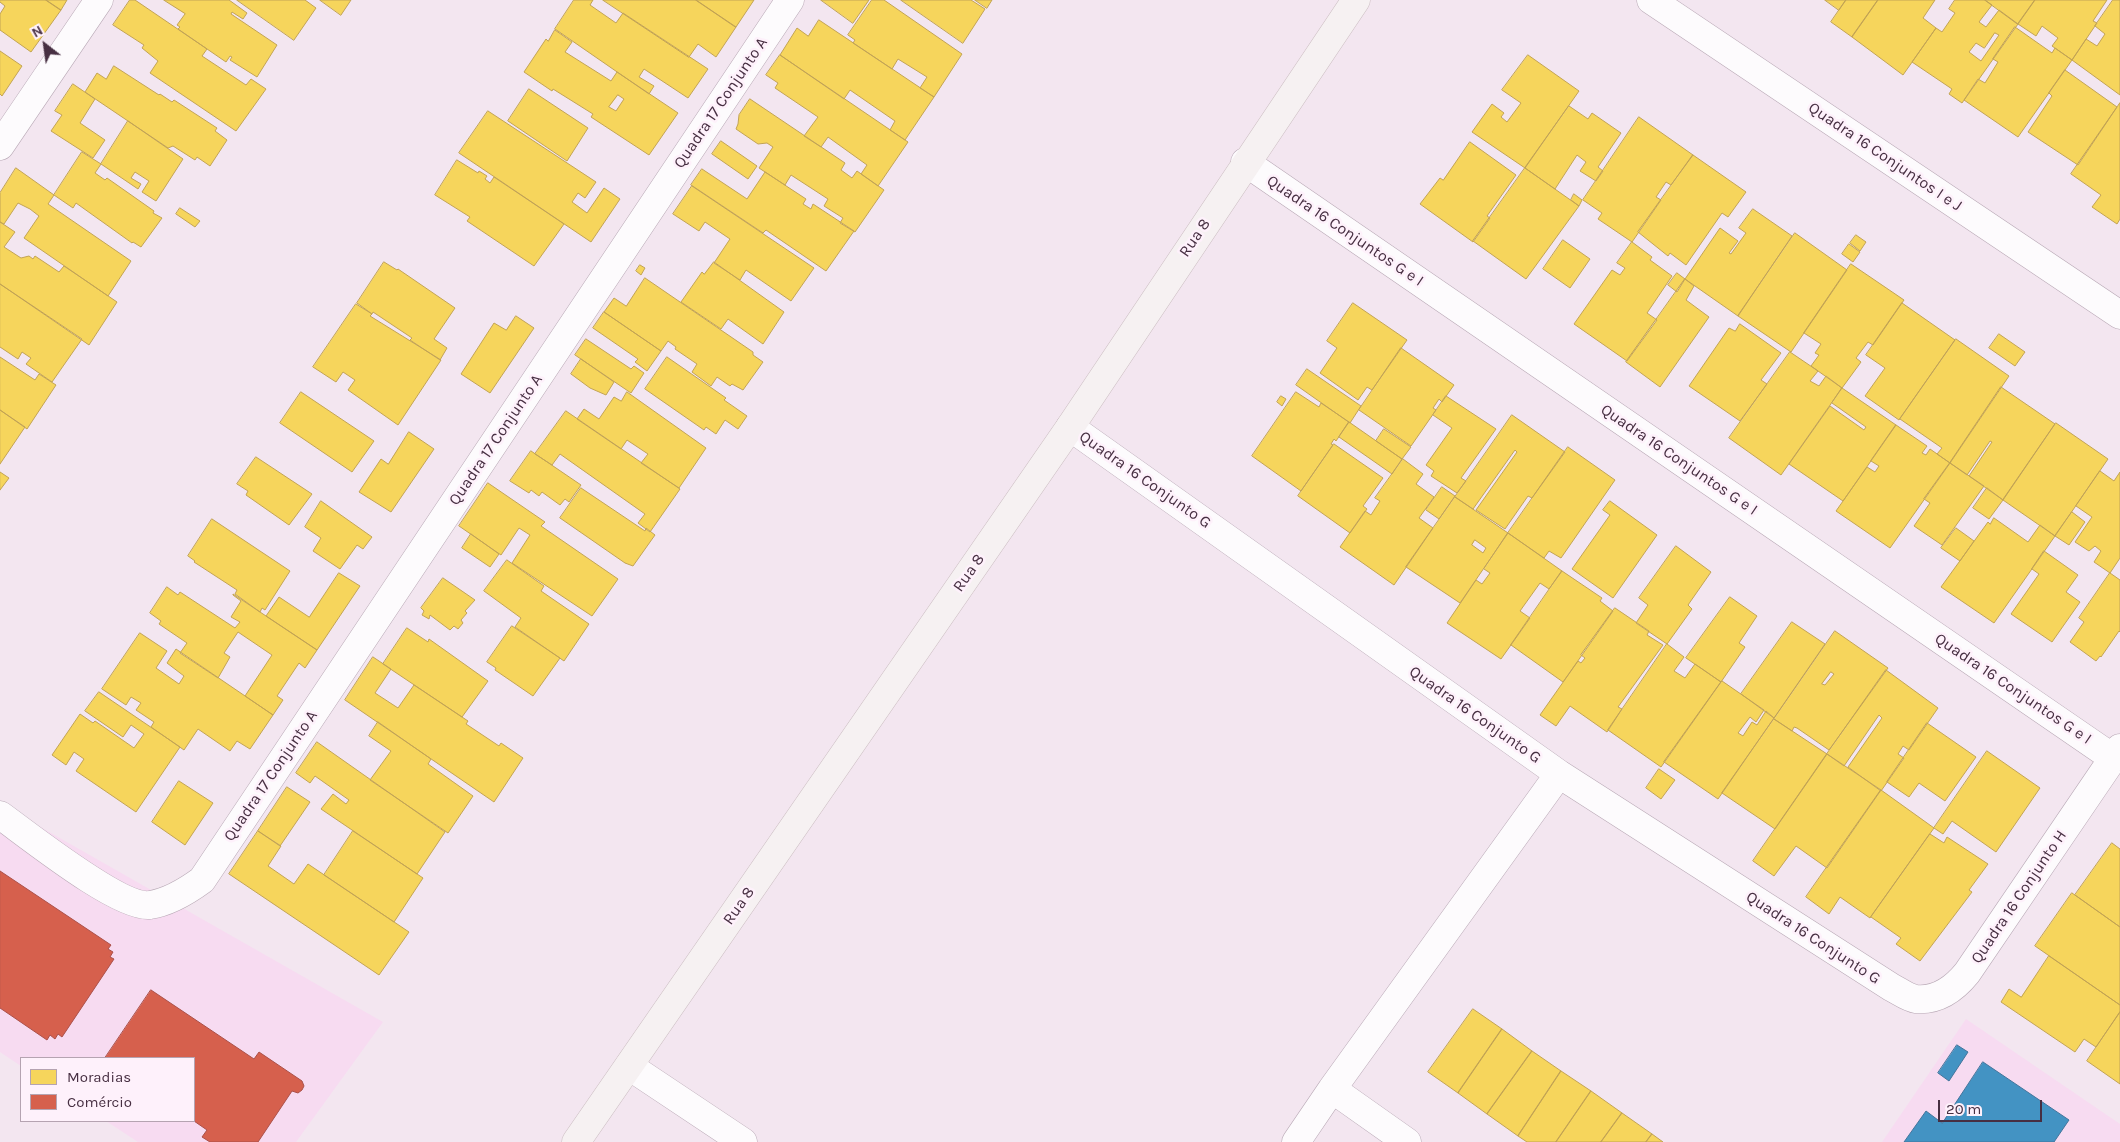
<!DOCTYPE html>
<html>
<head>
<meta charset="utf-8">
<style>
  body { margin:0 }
  #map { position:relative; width:2120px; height:1142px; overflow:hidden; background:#f3e6f0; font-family:Karla,sans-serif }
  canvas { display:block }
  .legend { position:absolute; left:20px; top:1057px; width:175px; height:65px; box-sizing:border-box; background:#fef1fb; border:1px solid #b5a3b1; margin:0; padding:6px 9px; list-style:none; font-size:15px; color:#472f42 }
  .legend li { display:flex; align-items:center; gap:10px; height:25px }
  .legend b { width:25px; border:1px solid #b5a3b1 }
  .north { position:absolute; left:20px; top:20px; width:50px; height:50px; -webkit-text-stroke:4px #fef1fb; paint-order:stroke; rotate:330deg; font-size:14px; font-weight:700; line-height:20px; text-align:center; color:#472f42 }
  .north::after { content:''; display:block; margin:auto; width:18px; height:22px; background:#472f42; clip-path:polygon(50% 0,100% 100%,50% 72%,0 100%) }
  .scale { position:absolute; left:1938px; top:1100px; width:104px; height:22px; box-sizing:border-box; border:2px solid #472f42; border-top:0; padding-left:6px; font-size:15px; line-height:18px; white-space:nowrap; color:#472f42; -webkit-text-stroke:4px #fef1fb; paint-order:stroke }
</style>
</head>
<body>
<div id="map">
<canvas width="2120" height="1142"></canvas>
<ul class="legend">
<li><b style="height:14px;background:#f6d55c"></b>Moradias</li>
<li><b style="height:14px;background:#d6604d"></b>Comércio</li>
</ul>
<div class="north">N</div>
<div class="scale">20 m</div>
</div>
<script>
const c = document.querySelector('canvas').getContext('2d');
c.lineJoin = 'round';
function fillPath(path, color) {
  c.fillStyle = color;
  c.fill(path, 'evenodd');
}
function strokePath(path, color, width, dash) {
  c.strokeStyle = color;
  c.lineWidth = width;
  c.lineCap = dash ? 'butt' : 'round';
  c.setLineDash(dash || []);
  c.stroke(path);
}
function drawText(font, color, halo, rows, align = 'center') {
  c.font = font + ' Karla,sans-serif';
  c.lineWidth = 5;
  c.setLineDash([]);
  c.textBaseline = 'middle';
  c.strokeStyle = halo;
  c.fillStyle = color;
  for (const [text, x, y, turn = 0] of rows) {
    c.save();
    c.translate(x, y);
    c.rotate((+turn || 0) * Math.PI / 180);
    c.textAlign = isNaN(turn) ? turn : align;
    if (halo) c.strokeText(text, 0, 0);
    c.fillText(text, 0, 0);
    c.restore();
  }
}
const built = new Path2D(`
  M0 804 383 1022 296 1142H138L106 1121H194V1058H21V1066L0 1052Z
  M1966 1019 2120 1124V1142H1882Z`);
const homes = new Path2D(`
  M0 0H46L61 10 31 52 0 30V14L5 6 0 2Z
  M46 0H67L61 10Z
  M130 0H135L207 49 202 56 246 85 251 79 266 89 236 131 150 73 158 61 142 48 144 45 113 25Z
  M164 0H229L247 13 243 19 232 12 231 14 277 45 257 77 230 60 232 57 230 56 226 62 178 29 180 27 177 25 185 14Z
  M237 0H305L316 8 294 40Z
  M320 0H351L341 15Z
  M574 0H593L590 5 616 23 623 13 708 69 688 98 644 69 639 77 654 86 649 94 555 29Z
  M603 0H696L736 27 716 57 698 44 689 57Z
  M696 0H754L736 27Z
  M821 0H869L853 23Z
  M872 0H884L962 54 934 97 920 88 927 77 898 59 892 69 853 43 855 40 848 35Z
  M901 0H971L985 9 963 43Z
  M975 0H992L987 8Z
  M1825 0H1846L1839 10Z
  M1846 0H1878L1852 37 1831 22Z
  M1878 0H1935L1923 18 1936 28 1903 75 1852 37Z
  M1955 0H1985L1992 5 1979 22 1986 27 1999 10 2018 24 1962 103 1949 94 1952 89 1912 62 1936 28 1942 32 1955 13 1949 9ZM1995 33 1999 35 1981 61 1969 52 1976 43 1984 48Z
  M1985 0H2035L2018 24Z
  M2035 0H2107L2093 21 2097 23 2072 60 2052 46 2058 38 2042 26 2036 36 2018 24Z
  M2113 0H2120V95L2072 60 2086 39 2097 46 2105 34 2095 26Z
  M819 20 934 97 905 140 890 130 895 121 850 90 844 99 780 55 797 28 808 36Z
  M2015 27 2052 53 2055 48 2072 60 2018 137 1964 100 1978 79 1985 83 1998 62 1993 59Z
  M555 30 572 42 565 52 611 81 617 72 678 113 649 155 591 117 593 114 553 89 552 91 524 72 546 39 548 41ZM618 95 624 99 616 111 609 107Z
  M0 51 22 66 2 96 0 94Z
  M780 55 908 142 878 186 861 174 867 165 828 137 821 147 804 136 818 117 775 88 778 83 766 75Z
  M1528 55 1579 91 1525 168 1472 132 1492 104 1504 113 1501 117 1507 122 1521 103 1502 90Z
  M114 66 159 95 160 94 172 102 174 100 217 128 215 131 227 140 210 166 197 157 195 160 173 146 168 148 85 92 97 73 106 79Z
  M2065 70 2117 107 2078 165 2028 132 2052 96 2049 93Z
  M73 84 95 99 80 123 105 140 93 158 51 131 62 115 55 111Z
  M529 89 588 128 567 161 508 121Z
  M750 99 845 163 841 170 852 178 857 171 884 190 855 232 840 223 843 218 824 206 828 199 791 175 785 185 759 168 773 147 767 143 758 144 736 129 738 124 739 115Z
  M2120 103V219L2117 224 2092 207 2101 195 2071 174Z
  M1569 106 1588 119 1592 113 1621 133 1598 167 1603 171 1596 181 1580 171 1586 162 1577 155 1555 189 1525 168Z
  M488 111 596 182 585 198 578 193 572 202 587 213 604 188 620 199 591 242 459 153Z
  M1639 117 1693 155 1671 185 1666 182 1656 197 1661 200 1632 242 1598 219 1602 213 1583 200Z
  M128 121 183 159 156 201 142 192 149 181 135 172 131 178 141 184 138 189 101 164Z
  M721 141 757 166 748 179 712 154Z
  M1470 142 1516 175 1487 216 1490 218 1473 242 1420 204 1440 178 1443 180Z
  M82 152 101 164 95 173 105 180 107 178 154 211 153 213 162 218 141 247 133 242 132 243 76 203 73 208 54 195Z
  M1693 155 1746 192 1728 217 1722 213 1686 265 1670 253 1668 256 1638 232Z
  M457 160 478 173 479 171 487 176 485 179 490 183 494 177 564 224 534 266 467 221 470 217 435 195Z
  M16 168 54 195 48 204 131 261 108 296 24 238 39 216 30 209 18 203 4 224 0 222V193Z
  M1525 168 1579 206 1526 279 1473 241Z
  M702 169 747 199 765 172 806 199 803 204 811 209 813 204 854 231 826 271 766 230 763 233 691 185Z
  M692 186 814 268 791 301 746 270 740 280 714 263 730 239 705 222 699 231 673 214Z
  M1574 194 1582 200 1579 206 1571 200Z
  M180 208 200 221 195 227 176 214Z
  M1753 209 1792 236 1738 316 1685 279 1720 228 1738 241 1729 253 1731 254 1746 233 1739 228Z
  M0 222 15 232 4 247 21 258 29 256 33 259 35 256 59 272 64 266 117 302 89 345 0 284Z
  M1795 233 1847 270 1791 352 1738 316Z
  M1856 235 1866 242 1860 251 1850 243Z
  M1563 240 1590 259 1570 288 1543 269Z
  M1632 242 1652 257 1650 260 1672 276 1647 313 1657 320 1627 361 1574 324 1612 270 1620 275 1625 268 1617 263Z
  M1849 244 1860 252 1853 262 1842 254Z
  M384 262 397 270 398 269 455 308 434 339 447 348 440 360 410 340 412 338 373 312 372 314 357 303Z
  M714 262 784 312 763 344 728 319 721 329 681 302 702 272 704 274Z
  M1851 264 1904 300 1873 345 1868 342 1856 358 1861 362 1842 388 1811 366 1819 355 1815 353 1821 344 1804 333Z
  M640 265 645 268 641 275 636 271Z
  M1677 273 1685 279 1677 292 1668 285Z
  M645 278 753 352V355L763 362 743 390 732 384 730 386 717 377 711 386 692 372 697 364 675 349 676 347 668 341 661 351 604 312 614 298 626 306Z
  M1685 279 1694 286 1686 300 1709 317 1660 387 1626 362Z
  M0 284 82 339 52 382 26 364 31 358 22 352 18 359 0 347Z
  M1353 303 1407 340 1372 390 1367 387 1358 400 1320 373 1337 348 1327 341Z
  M1902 303 1955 340 1899 420 1865 396 1885 368 1866 355Z
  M356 304 372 314 370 316 441 360 398 425 348 390 355 380 343 372 336 382 313 367Z
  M604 312 661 351 647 371 635 362 638 359 593 328Z
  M516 316 534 328 490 393 461 374 494 323 506 330Z
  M1740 324 1781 353 1761 380 1767 384 1740 421 1689 386 1729 328 1735 331Z
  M1999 334 2025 352 2015 366 1989 348Z
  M586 339 631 369 634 366 644 373 631 393 575 355Z
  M1956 339 2009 376 1950 463 1937 454 1942 448 1900 419Z
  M1401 348 1454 385 1442 402 1439 399 1433 408 1436 410 1411 446 1359 410Z
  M1790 352 1818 371 1810 381 1819 386 1826 376 1842 388 1781 475 1729 438Z
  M0 357 35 380 39 374 56 385 27 429 0 410Z
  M667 357 726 398 724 400 747 416 738 429 725 420 716 434 706 427 704 430 645 389Z
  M581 359 614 382 606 395 590 388 571 374Z
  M1307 369 1361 406 1350 423 1296 385Z
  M2001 387 2055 424 2003 500 1969 476 1992 442 1990 441 1967 475 1950 463Z
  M1842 388 1896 425 1843 501 1789 464 1830 406 1864 430 1866 427 1832 403Z
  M301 392 374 441 352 472 280 423Z
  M627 392 706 448 679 488 641 463 648 454 627 440 621 449 577 419 584 409 599 419 614 397 621 401Z
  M1296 392 1319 407 1321 403 1349 422 1336 441 1334 439 1331 444 1333 445 1301 491 1252 456Z
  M1281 396 1286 399 1282 406 1277 402Z
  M1446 396 1496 429 1461 478 1466 481 1457 493 1431 476 1434 471 1426 465 1452 428 1433 415Z
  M0 410 25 427 0 464Z
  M566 411 680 489 650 532 638 523 645 514 560 454 552 465 535 454Z
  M1512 415 1565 452 1532 498 1528 496 1505 529 1476 510 1517 452 1515 450 1473 509 1455 497Z
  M1349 422 1402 459 1392 474 1339 437Z
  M2056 423 2108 459 2055 536 2003 500Z
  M1896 425 1927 446 1922 453 1926 455 1930 449 1950 463 1890 548 1836 511 1867 467 1875 472 1879 466 1871 461Z
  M1384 429 1411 447 1402 459 1376 441Z
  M409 432 434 449 391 512 359 492 381 459 388 464Z
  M1334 444 1383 478 1363 506 1367 509 1350 533 1298 496Z
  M1568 447 1615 480 1561 558 1549 551 1544 558 1508 533Z
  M531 451 581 485 569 502 565 499 560 505 542 492 539 496 531 490 529 493 510 481Z
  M256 457 312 494 289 525 246 495 248 491 237 484Z
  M1403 459 1423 474 1416 484 1434 497 1419 518 1433 528 1394 585 1340 547 1365 511 1371 515 1380 501 1375 498Z
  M1950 463 1984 486 1942 545 1914 526 1930 503 1924 499Z
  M2100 471 2114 481 2120 472V558L2110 573 2094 562 2101 551 2095 546 2089 551 2075 542 2092 517 2076 506Z
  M0 472 9 478 0 490Z
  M488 483 545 522 541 526 618 579 592 616 512 563 530 535 519 528 501 555 459 526Z
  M1442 487 1455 496 1439 519 1426 510Z
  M581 488 645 531 646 528 655 535 633 566 625 563 560 518Z
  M1987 488 2003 500 1989 519 1973 508Z
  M1455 497 1508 533 1460 603 1406 567ZM1475 540 1486 548 1483 553 1472 545Z
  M321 501 372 537 363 549 357 545 340 569 313 551 321 538 305 527Z
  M1610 501 1657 535 1613 598 1572 569 1610 515 1603 510Z
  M2072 512 2085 522 2069 545 2055 536Z
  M1994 518 2028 542 2040 525 2055 536 1994 623 1941 587 1988 522 1990 524Z
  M212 519 290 571 265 610 262 608 260 612 235 594 237 590 194 562 195 561 188 556Z
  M1956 528 1974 541 1960 561 1941 548Z
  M1508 533 1562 571 1549 589 1540 583 1520 611 1530 618 1501 659 1447 623 1476 580 1482 584 1490 573 1484 569Z
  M471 534 499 554 490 567 462 548Z
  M1676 546 1711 572 1688 605 1692 609 1667 644 1636 623 1648 605 1639 598Z
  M2044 551 2078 575 2066 592 2080 602 2052 642 2011 614 2039 574 2032 569Z
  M507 560 544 586 541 591 589 624 564 661 515 627 521 618 484 591Z
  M1562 571 1602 598 1600 601 1613 611 1563 682 1511 645Z
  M339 573 360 586 317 650 266 616 279 597 309 617Z
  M2110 573 2120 580V632L2119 631 2101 657 2100 656 2096 661 2070 642 2084 622 2079 618Z
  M443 578 475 600 465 611 467 613 461 620 463 623 458 629 454 626 450 630 430 615 429 619 422 615 424 611 421 608Z
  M167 587 178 595 180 592 235 628 240 622 231 617 241 601 233 595V594L317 650 305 668 299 663 277 696 283 700 273 715 245 696 272 655 238 632 224 653 230 657 218 678 180 653 187 643 159 624 161 621 150 613Z
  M1730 597 1757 616 1739 643 1745 647 1721 682 1686 658Z
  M1615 608 1649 631 1647 635 1663 645 1618 707 1622 709 1607 732 1570 706 1556 726 1540 715 1578 661 1581 663 1585 658 1581 655Z
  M1792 622 1825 644 1774 718 1741 694Z
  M512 626 560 658 533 696 495 670 496 668 487 662Z
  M407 628 428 642 429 639 488 681 462 717 383 664Z
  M1835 631 1888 668 1829 750 1797 728 1794 727 1792 731 1774 719ZM1831 672 1834 674 1825 685 1822 684Z
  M140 633 167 651 156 668 179 684 184 676 167 663 176 649 273 715 250 749 237 741 230 751 198 729 184 750 151 727 154 722 136 710 141 703 131 697 126 705 102 689Z
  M1667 644 1684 657 1674 671 1685 678 1695 664 1721 682 1661 767 1608 730Z
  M373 657 391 669 375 693 398 708 414 685 468 721 466 724 499 746 501 743 523 758 494 802 345 700Z
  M1886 670 1938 708 1909 750 1903 746 1898 754 1904 758 1881 791 1848 767 1882 718 1879 715 1844 766 1827 754Z
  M1722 681 1764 710 1756 722 1750 717 1738 733 1743 736 1752 722 1757 725 1766 711 1774 718 1718 799 1664 762Z
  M99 692 180 747 136 812 76 771 84 759 74 752 66 765 52 755 80 714 93 723 95 721 134 748 144 734 131 725 123 737 85 711Z
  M1774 719 1827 754 1775 829 1722 793Z
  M378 722 431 759 428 764 473 796 448 833 370 780 391 751 369 736Z
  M1927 723 1976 757 1945 801 1919 783 1909 797 1887 782Z
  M317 742 445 832 417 874 321 809 333 794 346 804 349 800 315 776 310 783 296 773Z
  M1987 751 2040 788 1996 852 1952 821 1943 834 1934 828Z
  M1827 754 1881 790 1827 868 1796 846 1774 876 1753 861Z
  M1659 769 1675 780 1661 799 1646 788Z
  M179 781 213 803 185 845 152 822Z
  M287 787 310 802 280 846 258 831Z
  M1881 790 1934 828 1870 918 1840 897 1829 914 1806 897Z
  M258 831 281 846 268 866 294 884 308 864 409 932 379 975 229 874Z
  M353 831 423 878 394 922 324 875Z
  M1930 834 1944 843 1947 837 1988 864 1969 890 1972 892 1920 961 1896 944 1901 938 1871 917Z
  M2112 843 2120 849V927L2075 895Z
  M2072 893 2120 927V1005L2035 946Z
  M2049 956 2120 1005V1012L2096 1047 2084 1039 2075 1052 2001 1002 2009 989 2021 997Z
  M1473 1009 1502 1029 1458 1093 1428 1072Z
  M2120 1012V1084L2087 1061Z
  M1502 1029 1532 1051 1487 1114 1458 1093Z
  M1532 1051 1561 1071 1518 1136 1487 1114Z
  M1561 1071 1591 1091 1556 1142H1527L1518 1136Z
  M1591 1091 1622 1113 1601 1142H1556Z
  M1622 1113 1652 1134 1646 1142H1601Z
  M1652 1134 1663 1142H1646Z`);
const shops = new Path2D(`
  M0 871 111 945 108 949 113 952 110 957 114 959 62 1037 58 1034 55 1039 50 1035 47 1040 0 1008Z
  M151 990 254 1059 259 1052 302 1081 304 1086 302 1090 298 1093 292 1091 258 1142H210L202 1137 207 1130 194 1121V1058H105Z`);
const schools = new Path2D(`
  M1957 1045 1968 1052 1949 1081 1938 1073Z
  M1983 1062 2069 1120 2054 1142H1904L1926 1111 1942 1123Z`);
const minor = new Path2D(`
  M1651 0 2120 315
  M0 146 99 0
  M1245 162 2113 758
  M1070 427 1559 774 1891 987C1899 991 1908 998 1916 999 1938 1001 1954 989 1967 973L2120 748
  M0 815C28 835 120 909 150 905 169 902 187 891 202 880L790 0
  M629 1066 743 1142
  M1332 1089 1407 1142
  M1296 1142 1332 1089 1559 774`);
const major = new Path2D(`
  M576 1142 1070 427 1356 0`);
const streetNames = [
  ["Quadra 17 Conjunto A",721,103,-56],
  ["Quadra 16 Conjuntos I e J",1885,157,34],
  ["Quadra 16 Conjuntos G e I",1345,231,34],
  ["Rua 8",1195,238,-56],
  ["Quadra 17 Conjunto A",496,440,-56],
  ["Quadra 16 Conjuntos G e I",1679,460,34],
  ["Quadra 16 Conjunto G",1145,480,35],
  ["Rua 8",969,573,-55],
  ["Quadra 16 Conjuntos G e I",2013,689,34],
  ["Quadra 16 Conjunto G",1475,715,35],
  ["Quadra 17 Conjunto A",271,776,-56],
  ["Quadra 16 Conjunto H",2019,897,-56],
  ["Rua 8",739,906,-55],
  ["Quadra 16 Conjunto G",1813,938,33]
];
fillPath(built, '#f7dbf1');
fillPath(homes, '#f6d55c');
strokePath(homes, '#c2a354', 1);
fillPath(shops, '#d6604d');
strokePath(shops, '#ab514a', 1);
fillPath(schools, '#4393c3');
strokePath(schools, '#44759c', 1);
strokePath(minor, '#b8a8b5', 29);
strokePath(major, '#cabcc0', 29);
strokePath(minor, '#fdfbfd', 28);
strokePath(major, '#f6f1f2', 28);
drawText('16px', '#472f42', '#fef1fb', streetNames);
</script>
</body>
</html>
